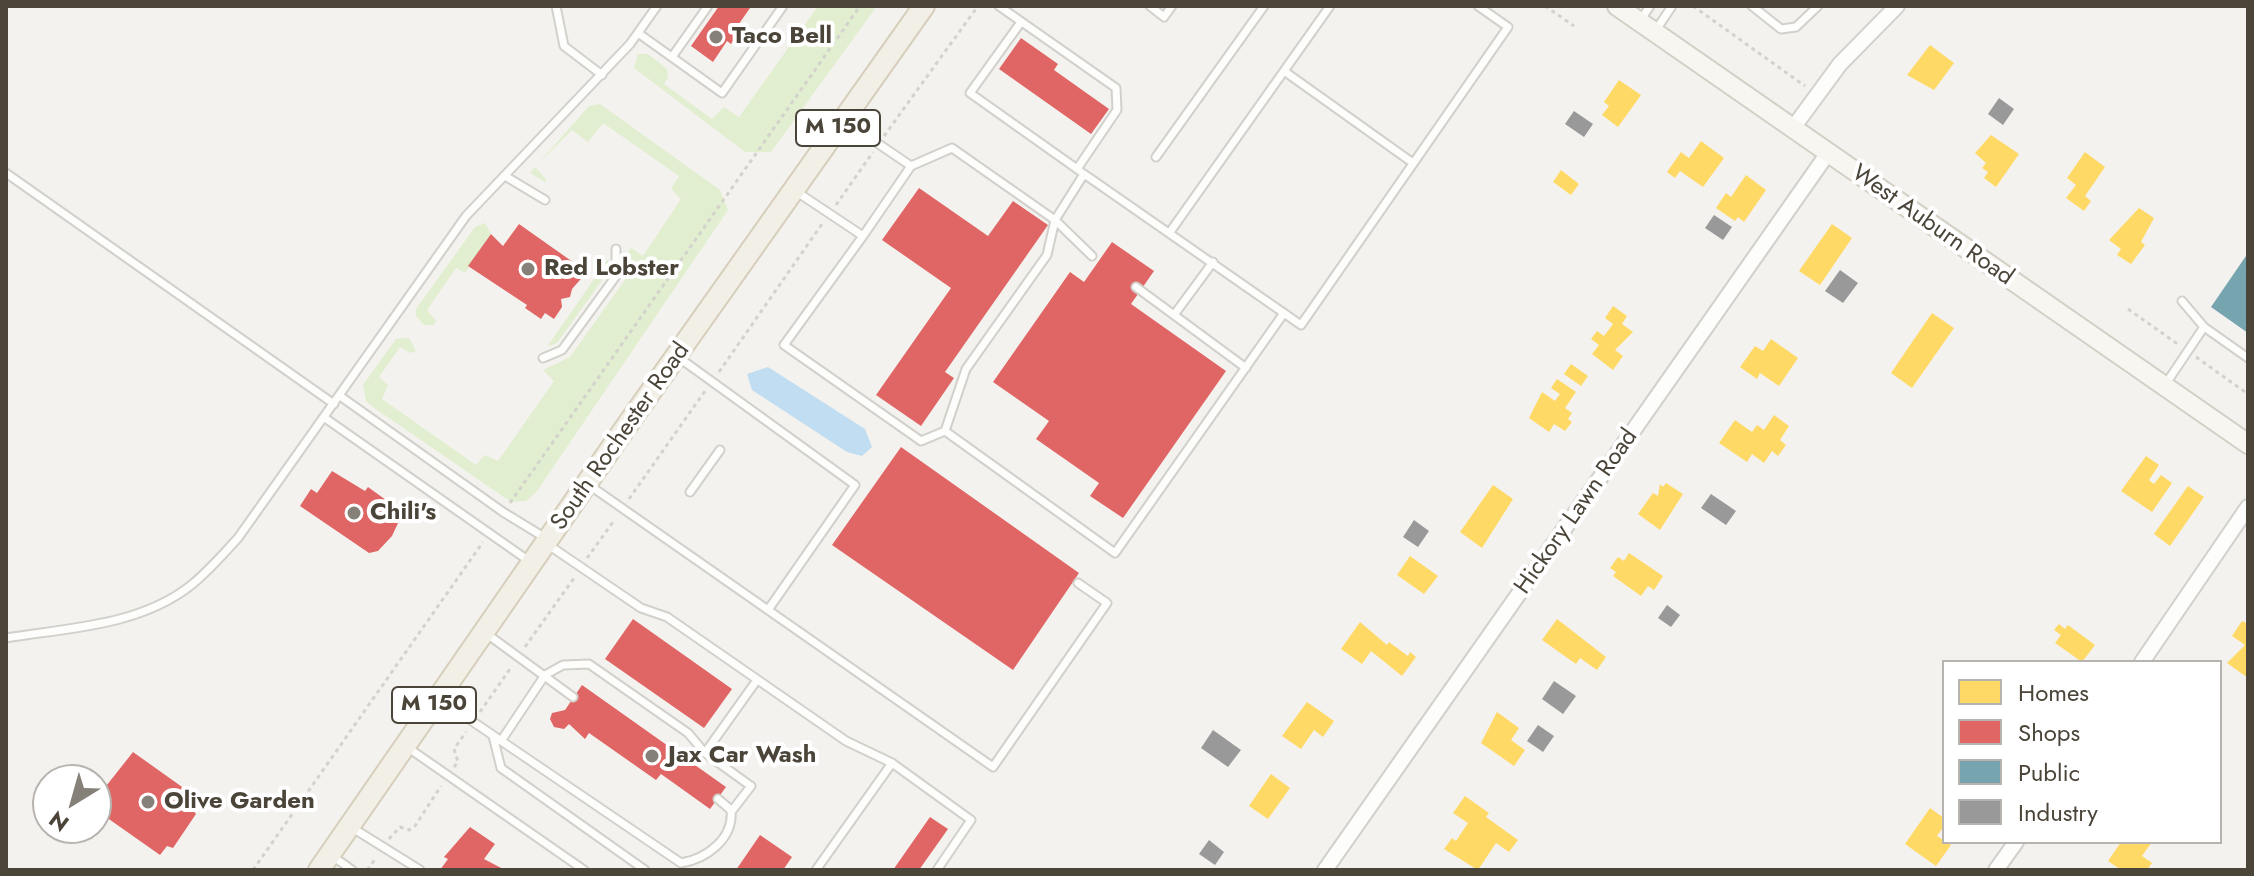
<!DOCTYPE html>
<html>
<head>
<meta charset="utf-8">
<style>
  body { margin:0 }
  #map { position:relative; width:2254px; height:876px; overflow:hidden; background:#f4f2ee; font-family:Jost,sans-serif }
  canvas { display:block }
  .frame { position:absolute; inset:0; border:8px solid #4b4439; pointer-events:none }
  .legend { position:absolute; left:1942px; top:660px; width:280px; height:184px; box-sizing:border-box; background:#fff; border:2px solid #b7b4b0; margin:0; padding:10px 14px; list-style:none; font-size:24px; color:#4b4439 }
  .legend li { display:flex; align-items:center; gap:16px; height:40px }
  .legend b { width:40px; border:2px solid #b7b4b0 }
  .north { position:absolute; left:32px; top:764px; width:80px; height:80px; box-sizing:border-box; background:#fff; border:2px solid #b7b4b0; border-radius:50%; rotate:217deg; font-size:22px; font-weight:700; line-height:32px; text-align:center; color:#4b4439 }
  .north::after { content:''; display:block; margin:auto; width:28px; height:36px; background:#868178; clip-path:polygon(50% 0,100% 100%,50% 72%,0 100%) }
</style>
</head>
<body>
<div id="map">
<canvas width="2254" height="876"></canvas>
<div class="frame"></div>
<ul class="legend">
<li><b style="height:22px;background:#ffd966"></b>Homes</li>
<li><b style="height:22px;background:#e06666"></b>Shops</li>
<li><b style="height:22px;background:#76a5af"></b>Public</li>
<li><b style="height:22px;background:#999"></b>Industry</li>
</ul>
<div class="north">N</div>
</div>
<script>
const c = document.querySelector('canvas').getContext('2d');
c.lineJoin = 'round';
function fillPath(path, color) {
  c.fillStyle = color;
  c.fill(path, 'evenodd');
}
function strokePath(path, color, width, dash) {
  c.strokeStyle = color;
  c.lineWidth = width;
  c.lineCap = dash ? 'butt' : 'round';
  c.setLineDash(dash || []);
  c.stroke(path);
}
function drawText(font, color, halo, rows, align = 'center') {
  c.font = font + ' Jost,sans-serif';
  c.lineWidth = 8;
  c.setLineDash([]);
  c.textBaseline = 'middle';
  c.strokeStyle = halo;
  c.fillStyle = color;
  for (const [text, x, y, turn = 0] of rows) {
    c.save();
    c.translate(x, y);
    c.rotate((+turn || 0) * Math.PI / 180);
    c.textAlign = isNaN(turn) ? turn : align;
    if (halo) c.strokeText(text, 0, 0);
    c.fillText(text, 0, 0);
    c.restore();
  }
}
const green = new Path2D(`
  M818 6H877L771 152H745L634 68 638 54H648L667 69 668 77 664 84 712 119 724 107 739 117Z
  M600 104 720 190 728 210 537 491 526 501 511 502 373 407 366 401 363 385 396 339 409 338 416 351 410 353 400 347 379 377 388 385 382 399 476 465 485 455 498 461 554 381 543 370 570 357 627 277 628 253 631 248 643 256 681 199 671 189 679 176 603 123 588 142 572 130 535 167 546 179 545 182 530 173 589 106Z
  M485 223 491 234 465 273 456 268 427 310 436 321 434 325H424L416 316V309L475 227Z
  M608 259V272L557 343 547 347Z`);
const water = new Path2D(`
  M768 367 865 429 872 447 862 456 847 452 752 390 747 374Z`);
const homes = new Path2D(`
  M1930 45 1954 63 1934 90 1907 75Z
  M1619 80 1641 95 1618 127 1602 115 1609 106 1604 102Z
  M1991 135 2019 154 1996 187 1984 178 1988 172 1982 168 1986 163 1975 153Z
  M1701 141 1724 158 1703 187 1680 171 1675 178 1667 172 1681 152 1689 158Z
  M2085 152 2105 167 2085 196 2091 201 2084 211 2066 198 2076 185 2067 178Z
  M1561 170 1579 184 1571 195 1553 182Z
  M1746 175 1766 190 1744 222 1738 217 1735 221 1716 208 1726 193 1731 197Z
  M2139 208 2154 218 2141 242 2145 245 2131 264 2117 255 2121 249 2109 240Z
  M1832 224 1852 238 1820 285 1799 271Z
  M1613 306 1627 316 1622 324 1633 332 1615 350 1623 356 1613 370 1592 354 1599 345 1591 339 1597 331 1604 336 1613 324 1605 318Z
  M1932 313 1954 328 1912 388 1891 373Z
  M1771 339 1798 358 1779 386 1760 373 1757 379 1740 367 1755 346 1763 351Z
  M1571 364 1588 376 1581 386 1564 374Z
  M1557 379 1576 392 1565 408 1572 413 1568 419 1572 422 1565 431 1554 424 1549 432 1529 418 1542 392 1555 401 1560 394 1551 388Z
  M1774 415 1789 426 1780 440 1786 445 1778 456 1772 451 1764 463 1752 454 1747 462 1719 443 1735 420 1752 432 1757 425 1764 430Z
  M2146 456 2159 465 2149 480 2154 484 2161 475 2172 483 2152 512 2121 491Z
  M1666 483 1683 494 1660 530 1638 514 1653 493 1658 496 1660 484 1663 487Z
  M1493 485 1513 499 1482 548 1460 532Z
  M2188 486 2204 497 2170 546 2154 534Z
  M1629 553 1663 576 1654 590 1648 586 1641 596 1613 576 1616 572 1610 568 1618 557 1624 561Z
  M1410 556 1438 576 1424 594 1397 575Z
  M1557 619 1606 657 1597 670 1580 658 1576 664 1542 640Z
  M2242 621 2248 624V678L2227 663 2245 645 2232 636Z
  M1360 622 1387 645 1389 642 1408 656 1410 652 1416 657 1402 676 1371 651 1362 664 1341 649Z
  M2059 624 2065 629 2068 625 2095 645 2082 662 2055 643 2061 635 2054 630Z
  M1307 702 1334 721 1323 737 1314 730 1301 749 1282 736Z
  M1497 712 1519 728 1511 740 1525 750 1514 766 1481 743Z
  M1271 774 1290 788 1268 819 1249 806Z
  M1465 796 1489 813 1486 817 1518 840 1509 852 1496 843 1478 870 1444 849 1452 838 1456 841 1468 823 1453 813Z
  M1930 808 1944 818V826L1937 836 1951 845 1936 866 1905 844Z
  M2121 842H2152L2142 856 2152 863 2147 870H2121L2108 861Z`);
const shops = new Path2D(`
  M719 6 750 8 734 31 738 33 731 44 727 41 713 62 691 46Z
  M1021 38 1058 64 1054 70 1109 109 1091 134 999 69Z
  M919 188 988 236 1013 201 1048 225 945 372 954 378 921 426 876 395 951 288 882 240Z
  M519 224 587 272 572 289 570 297 561 299 562 307 554 319 545 313 541 319 525 308 527 305 468 266 491 234 503 246Z
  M1112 242 1154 271 1131 304 1226 371 1123 518 1090 496 1099 483 1036 439 1049 421 993 382 1070 272 1084 282Z
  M901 447 1079 573 1013 670 832 545Z
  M332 471 365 491 368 487 397 508 399 521 392 536 378 551 369 553 300 506 311 489 317 493Z
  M633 619 732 689 704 728 605 659Z
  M582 685 726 787 710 809 661 774 656 780 589 733 585 739 569 724 564 729 554 727 550 719 552 713 565 710Z
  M133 752 199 799 192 809 196 814 173 848 167 846 160 855 96 810 99 795Z
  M930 817 948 829 919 870H893Z
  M470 827 495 844 484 859 505 870H440L448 859 444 857Z
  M760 835 792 857 783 870H736Z`);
const public = new Path2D(`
  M2248 253V333L2211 307Z`);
const industry = new Path2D(`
  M1999 98 2014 109 2003 125 1988 114Z
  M1574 111 1593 124 1584 137 1565 124Z
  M1714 215 1732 227 1723 240 1705 228Z
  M1840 270 1858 283 1843 303 1825 291Z
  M1711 494 1736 511 1726 525 1701 508Z
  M1414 520 1429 531 1418 547 1403 537Z
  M1667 605 1680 615 1671 627 1658 618Z
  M1554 681 1576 696 1563 714 1542 699Z
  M1538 725 1554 736 1543 752 1527 741Z
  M1213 730 1241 750 1228 767 1201 748Z
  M1209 840 1224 852 1215 865 1199 854Z`);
const path = new Path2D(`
  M1545 6 1574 26
  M1693 6 1805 86
  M884 136 978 6
  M836 205 873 152
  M2128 309 2179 345
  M2196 357 2248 394
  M719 372 822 224
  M629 499 705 391
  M510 503 860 6
  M587 558 615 519
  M525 647 574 578
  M480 712 512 666
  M454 767 458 762 454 749 466 732
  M389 839 400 827 409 830 415 826 441 786
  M253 870 483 542
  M367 870 376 858`);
const lane = new Path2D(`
  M556 6 564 46 602 75
  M999 6 1116 88 1117 110 1077 169
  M1150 6 1164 17 1172 6
  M1752 6 1781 29 1796 27 1818 6
  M1640 21 1650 6
  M1021 22 970 93 1080 171
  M1656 30 1672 6
  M638 33 722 93 783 6
  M672 57 708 6
  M1284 71 1413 163
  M1156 157 1264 6
  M911 166 952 148 1055 220 1092 256
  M6 173 334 404
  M505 176 545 200
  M797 192 863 236 911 166 845 121
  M1170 232 1330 6
  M863 236 784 345 921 441 945 431 966 369 1047 255 1055 220 1084 174 1301 325 1508 27 1478 6
  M1213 262 1174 315 1246 368
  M1136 287 1174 315
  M2182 301 2204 327
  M678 357 855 485 768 610
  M543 358 562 350 616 276V249
  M2165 385 2204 327 2248 358
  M340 396 503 512 547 539
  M325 418 529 561
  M945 431 1115 553 1284 313
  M589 485 993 767 1107 603 1078 583
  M690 492 720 450
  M547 544 641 608 667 617 846 741 892 763 816 870
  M487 634 573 697
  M6 638C67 628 139 626 190 586 208 572 223 554 238 538L466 216 630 44 657 6
  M441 700 681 863C706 859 734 839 731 810L718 799
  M493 736 501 768 645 870
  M501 741 545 675 563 665 589 664 688 733 705 753 757 680
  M407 747 584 870
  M705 753 748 784
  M892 763 971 820 937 870
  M731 812 751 786
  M351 827 420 870
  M331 855 352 870`);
const street = new Path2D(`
  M1793 128 1840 64 1897 6
  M2142 662 2248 507
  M1325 870 1828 153
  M1996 870 2016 842`);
const secondary = new Path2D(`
  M1617 6 2248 444`);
const primary = new Path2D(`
  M319 870 630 421 924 6`);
const markers = [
  [716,37,8,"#868178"],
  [528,269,8,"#868178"],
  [354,513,8,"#868178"],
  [652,756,8,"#868178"],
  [148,802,8,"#868178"]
];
const shields = [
  [838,128,84],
  [434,705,84]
];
const shieldNames = [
  ["M 150",838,128],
  ["M 150",434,705]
];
const poiNames = [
  ["Taco Bell",732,37],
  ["Red Lobster",544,269],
  ["Chili's",370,513],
  ["Jax Car Wash",668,756],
  ["Olive Garden",164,802]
];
const streetNames = [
  ["West Auburn Road",1932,226,35],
  ["South Rochester Road",621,437,-55],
  ["Hickory Lawn Road",1577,512,-55]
];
fillPath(green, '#e1eecf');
fillPath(water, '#c0ddf1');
fillPath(homes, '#ffd966');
fillPath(shops, '#e06666');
fillPath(public, '#76a5af');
fillPath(industry, '#999');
strokePath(lane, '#d2d0cb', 11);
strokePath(street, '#d2d0cb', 18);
strokePath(secondary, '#d3cfc5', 22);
strokePath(primary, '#d6cebb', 24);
strokePath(path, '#d3d2cc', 3, [4, 4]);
strokePath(lane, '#fdfdfc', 7);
strokePath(street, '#fdfdfc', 14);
strokePath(secondary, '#f7f6f1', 18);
strokePath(primary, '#f2efe6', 20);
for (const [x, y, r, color] of markers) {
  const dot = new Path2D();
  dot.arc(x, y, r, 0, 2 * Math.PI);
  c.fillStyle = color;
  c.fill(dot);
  strokePath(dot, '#fff', 3);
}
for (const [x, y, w] of shields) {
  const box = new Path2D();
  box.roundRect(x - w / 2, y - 18, w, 36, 6);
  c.fillStyle = '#fff';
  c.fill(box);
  strokePath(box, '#4b4439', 2);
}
drawText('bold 22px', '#4b4439', null, shieldNames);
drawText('bold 24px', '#4b4439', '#fff', poiNames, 'left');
drawText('24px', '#4b4439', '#fff', streetNames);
</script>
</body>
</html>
